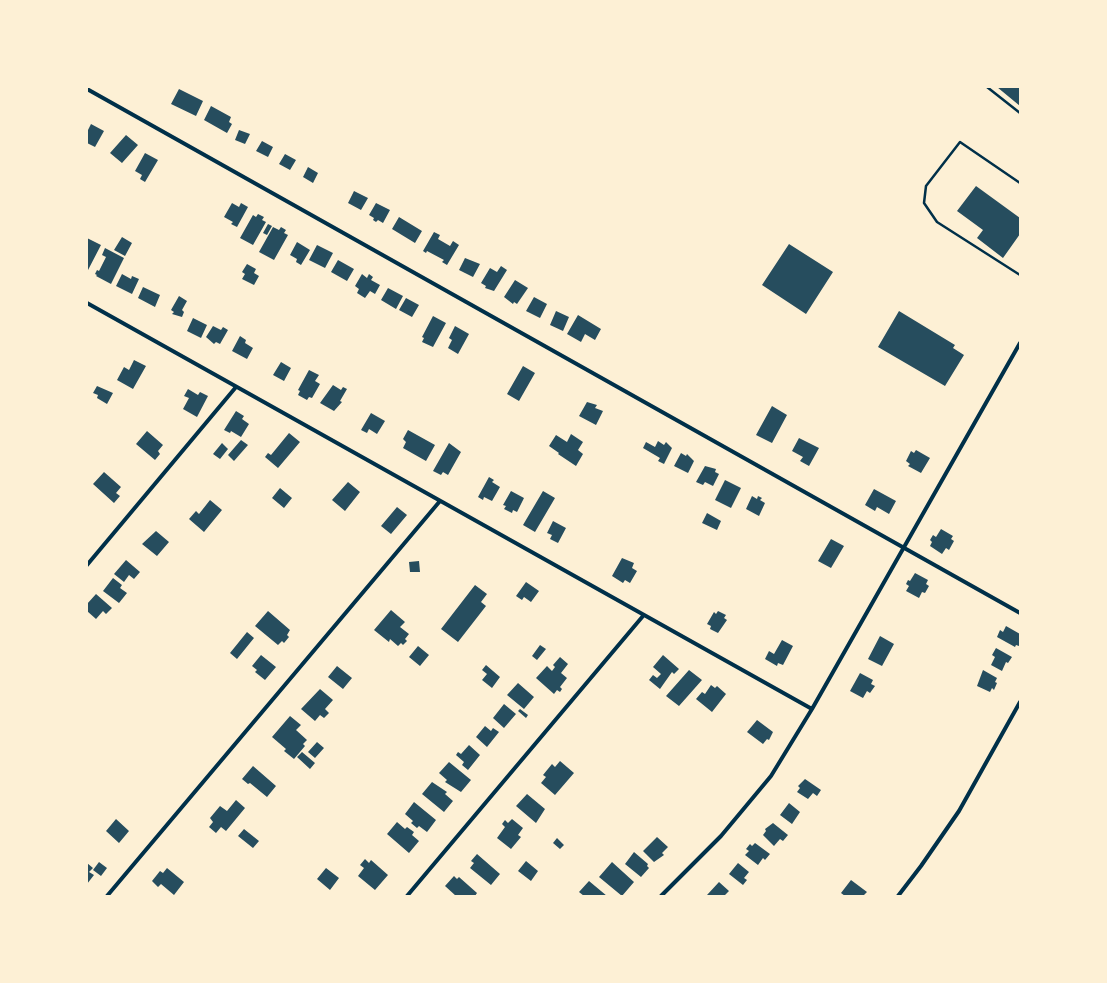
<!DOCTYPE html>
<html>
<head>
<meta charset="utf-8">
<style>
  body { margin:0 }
  #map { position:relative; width:1107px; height:983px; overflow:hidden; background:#fdf0d5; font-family:Rubik,sans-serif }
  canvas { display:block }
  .frame { position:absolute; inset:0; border:88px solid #fdf0d5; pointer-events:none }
</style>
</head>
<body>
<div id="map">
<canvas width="1107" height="983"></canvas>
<div class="frame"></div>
</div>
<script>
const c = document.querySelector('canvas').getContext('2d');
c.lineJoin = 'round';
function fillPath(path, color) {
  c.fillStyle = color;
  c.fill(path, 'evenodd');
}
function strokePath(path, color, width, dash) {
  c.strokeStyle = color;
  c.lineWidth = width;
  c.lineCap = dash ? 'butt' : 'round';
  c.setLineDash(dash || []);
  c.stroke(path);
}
const building = new Path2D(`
  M997 87H1020V106Z
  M179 89 203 101 196 116 171 104Z
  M211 106 231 117 229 122 232 124 227 133 204 120Z
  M91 124 104 131 95 147 87 143V132Z
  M239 130 250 134 245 144 235 140Z
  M126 135 138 145 122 163 110 153Z
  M262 141 273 147 268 157 256 151Z
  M145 153 158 160 145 182 140 179 142 175 135 171Z
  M285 154 296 160 290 170 279 164Z
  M308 167 318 173 313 183 303 177Z
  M976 186 1020 218V234L1003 258 977 238 983 230 957 211Z
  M354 191 368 198 361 210 348 203Z
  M232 203 239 207 241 203 248 207 237 227 231 224 233 222 224 217Z
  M376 203 390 210 383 223 378 220 376 222 373 220 374 218 369 215Z
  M258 214 264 217 262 220 266 222 253 245 240 238 253 215 256 217Z
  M399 217 422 231 415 243 392 229Z
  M268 224 272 226 267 235 263 233Z
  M273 227 279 230 281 227 286 230 284 233 288 235 274 260 259 252Z
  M434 232 440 235 438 239 450 246 453 241 459 245 447 265 442 262 444 260 427 251 426 253 423 251Z
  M122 237 132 243 125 256 114 250Z
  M87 238 101 245 87 272Z
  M297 242 310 250 301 265 296 262 297 259 290 255Z
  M789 244 833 272 806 314 762 285Z
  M317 245 333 253 325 268 309 260Z
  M105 248 124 258 111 284 96 276 97 275 95 274 97 270 99 271 106 257 102 255Z
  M465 258 480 264 473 277 459 270Z
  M338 260 354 269 347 281 331 272Z
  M247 264 256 269 254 273 259 276 254 285 242 279 245 274 242 272Z
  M501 266 507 270 494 291 485 288 486 286 481 283 490 268 497 272Z
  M122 274 131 279 132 276 139 279 132 294 116 286Z
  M362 274 367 278 369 274 373 277 371 280 380 285 375 294 370 291 365 298 357 293 359 289 355 286Z
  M515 280 528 288 517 304 514 302 513 304 504 297Z
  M143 287 160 295 155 307 138 298Z
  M388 288 403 296 396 309 381 300Z
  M179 296 187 301 182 310 184 312 182 317 172 314 174 312 171 310Z
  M534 297 547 304 540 318 526 311Z
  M406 298 419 305 412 317 399 310Z
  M556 311 569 317 563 331 550 325Z
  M899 311 955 345 953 348 964 355 945 386 878 347Z
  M578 315 601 329 595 340 585 334 581 342 567 334Z
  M433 316 446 323 433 347 422 342 424 338 422 337Z
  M193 318 207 325 201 338 187 331Z
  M213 326 221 330 223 327 228 330 220 344 216 342 214 344 206 337Z
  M455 326 469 334 458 354 448 348 452 340 449 338Z
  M240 336 246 340 245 343 253 348 247 359 232 351Z
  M134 360 146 366 133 389 117 380 124 367 129 370Z
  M281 362 291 368 284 381 273 375Z
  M523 366 535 373 519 401 507 394Z
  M309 370 319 375 315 381 320 384 312 398 309 397 307 400 298 395 300 391 298 390Z
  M333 385 341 390 343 387 347 389 340 401 342 402 334 411 320 403Z
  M97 386 113 393 107 404 97 398 98 395 93 393Z
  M188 389 198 395 200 392 208 396 197 417 183 409 189 398 184 396Z
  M587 402 597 405 595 408 603 411 596 425 579 416Z
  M772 406 787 415 772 443 756 435Z
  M236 411 244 416 242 419 249 424 241 437 231 431 230 433 224 430Z
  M371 413 385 421 377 434 369 429 367 433 361 430Z
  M408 430 435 445 426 461 403 448 406 442 403 439Z
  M147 431 163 445 158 451 160 454 155 460 136 444Z
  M289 433 300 442 278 468 265 457 268 453 271 455Z
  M571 434 583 442 578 450 583 454 576 466 558 454 559 453 549 446 556 435 567 442Z
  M799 438 819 448 809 466 800 461 803 457 792 451Z
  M241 440 248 445 234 461 228 455Z
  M658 441 664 445 666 442 672 448 664 464 658 461 660 458 643 448 646 442 655 447Z
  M222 443 228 449 220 459 213 454Z
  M449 443 461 452 448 475 443 472 441 475 433 471Z
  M916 450 930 458 921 473 908 466 910 464 906 461 911 451 914 453Z
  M681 453 686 456 687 454 694 461 688 473 674 466Z
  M705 466 716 469 715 472 719 474 713 486 705 482 703 485 696 482Z
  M104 472 121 487 116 493 120 496 114 503 93 484Z
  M489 477 494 480 492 482 500 487 492 501 484 497 483 500 478 497Z
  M725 480 741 488 731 508 715 500Z
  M348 482 360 492 345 511 332 500Z
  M280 488 292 498 284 508 272 498Z
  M874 489 896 501 889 514 877 507 875 511 865 505Z
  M511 491 524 498 517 512 513 510 512 513 504 509 506 506 503 505Z
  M543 491 555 498 535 532 523 525Z
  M752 496 757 499 758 496 762 498 760 500 765 503 759 516 746 509Z
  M210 500 222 510 204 532 189 519 196 511 199 514Z
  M397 507 407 515 391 534 381 526Z
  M707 513 721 521 717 530 702 523Z
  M553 521 566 528 558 543 550 539 552 535 547 533Z
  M941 529 953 536 951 539 954 541 949 550 946 548 942 554 930 546 932 542 930 540 933 535 936 537Z
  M156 531 169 542 157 556 142 544Z
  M831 539 844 546 831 568 818 561Z
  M622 558 634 563 632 568 637 571 630 583 625 580 623 583 612 576Z
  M126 560 140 572 134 579 129 575 124 582 114 574Z
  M419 561 420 572H410L409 562Z
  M915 573 928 580 926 584 929 586 925 593 922 592 919 598 906 591 909 586 906 584 908 580 910 581Z
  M113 578 122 585 120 588 127 593 119 603 103 591Z
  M526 582 539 591 531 602 524 597 522 600 516 596Z
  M475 585 487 594 481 602 486 606 458 642 441 629Z
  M96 594 112 608 106 614 103 611 96 619 87 611V604Z
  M391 610 405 622 400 627 409 634 405 639 407 641 403 645 401 643 398 646 390 639 389 642 374 630Z
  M268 611 290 630 287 635 289 637 284 643 282 641 278 645 255 626Z
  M718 611 726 615 724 618 727 620 718 633 710 629 711 626 707 624 714 612 716 614Z
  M1006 626 1020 634 1019 646 1016 645 1015 647 997 637 1000 630 1003 632Z
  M247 632 254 638 237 659 230 653Z
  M880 636 894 644 882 666 868 659Z
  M782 640 793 646 783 665 778 663 777 666 765 659 769 651 774 654Z
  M540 645 546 649 537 660 532 656Z
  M418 646 429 655 420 666 409 657Z
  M996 648 1012 657 1008 663 1006 662 1002 671 991 665 995 657 992 655Z
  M261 655 276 667 265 680 255 672 257 670 252 666Z
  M663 655 679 669 674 674 672 672 660 689 649 680 653 675 657 678 661 674 653 667Z
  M560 657 568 664 561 673 567 678 560 687 562 689 560 692 557 690 554 694 536 678 547 666 552 671 555 667 553 665Z
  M486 665 500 677 492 688 482 680 487 674 482 670Z
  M337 666 352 678 343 689 328 677Z
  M689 670 702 680 679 706 666 696Z
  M983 670 997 678 995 682 997 683 994 690 992 688 990 692 977 686Z
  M860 673 873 680 871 684 875 686 870 693 867 691 863 698 850 691Z
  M518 683 534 697 524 709 507 695Z
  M711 685 715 688 717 686 726 694 712 712 696 699 702 692 705 694Z
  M320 689 333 700 325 709 329 713 324 718 320 715 315 721 301 709Z
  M504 704 516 714 504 728 493 718Z
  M520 709 528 715 526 718 518 711Z
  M290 716 301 725 296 730 307 740 303 744 305 746 294 759 284 751 286 749 272 737Z
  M757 720 773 732 769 740 767 739 763 744 747 732Z
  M485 726 491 731 493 728 499 732 487 747 476 737Z
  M317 742 324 748 315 758 308 752Z
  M469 745 480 755 468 770 462 765 464 762 456 755 458 752 461 754Z
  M302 752 315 763 310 769 297 757Z
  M560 761 574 773 555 795 541 783 546 777 543 775 552 764 555 767Z
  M449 762 471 780 461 792 445 782 447 780 439 773Z
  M253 766 276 786 267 797 250 783 248 784 242 779Z
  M805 779 821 790 817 796 813 793 808 799 797 792 800 788 798 786Z
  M432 782 447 792 445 794 453 801 444 812 422 794Z
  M527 794 545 809 536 823 516 806Z
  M236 800 245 808 226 831 221 827 216 833 209 827 213 822 210 818 220 806 227 811Z
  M414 802 436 820 427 832 419 826 417 828 411 823 413 821 405 814Z
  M789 803 800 812 792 824 780 815Z
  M116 819 129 831 119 843 106 831Z
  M512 819 523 828 518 835 521 837 511 849 497 838 505 827 502 824 505 820 508 823Z
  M397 822 405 829 407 827 414 832 412 835 419 841 409 853 387 834Z
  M773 823 788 835 783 841 780 839 774 846 763 835 766 831 765 829Z
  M244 829 259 841 253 848 238 836Z
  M657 837 668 847 662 853 664 855 654 862 643 851Z
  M557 838 564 845 560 849 553 843Z
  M755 843 770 854 765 860 763 858 758 865 745 855 749 851 746 849 750 844 752 846Z
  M634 852 648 864 647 866 649 868 641 877 625 864Z
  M477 854 500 874 491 885 470 868 474 863 471 861Z
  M365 859 369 863 371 860 388 875 375 890 358 876 364 868 360 865Z
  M526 861 538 871 531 881 518 871Z
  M99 862 107 868 101 876 93 870Z
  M612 862 634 882 622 896 599 877Z
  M87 863 93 868 89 872 94 875 87 884Z
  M738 863 749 872 744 878 747 880 743 885 729 874Z
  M167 868 184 882 174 895 161 884 158 887 152 881 160 871 163 873Z
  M326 868 339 878 330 890 317 879Z
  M454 876 457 879 459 877 477 893 475 896H456L445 886Z
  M851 880 867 892 863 896H845L841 893Z
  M589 881 607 896H584L579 892Z
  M719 882 729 891 724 896H709L707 895Z`);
const service = new Path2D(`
  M987 87 1020 113
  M1020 183 960 142 926 186 924 203 937 222 1020 275`);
const minor = new Path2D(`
  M87 89 1020 613
  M87 303 812 709
  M87 565 236 387
  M107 896 440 501
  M407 896 643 616
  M661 896 721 836 771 776 812 709 1020 343
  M898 896 921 866 959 811 1020 702`);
fillPath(building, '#264d5e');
strokePath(service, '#003049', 2.5);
strokePath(minor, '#003049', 4);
</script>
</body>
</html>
